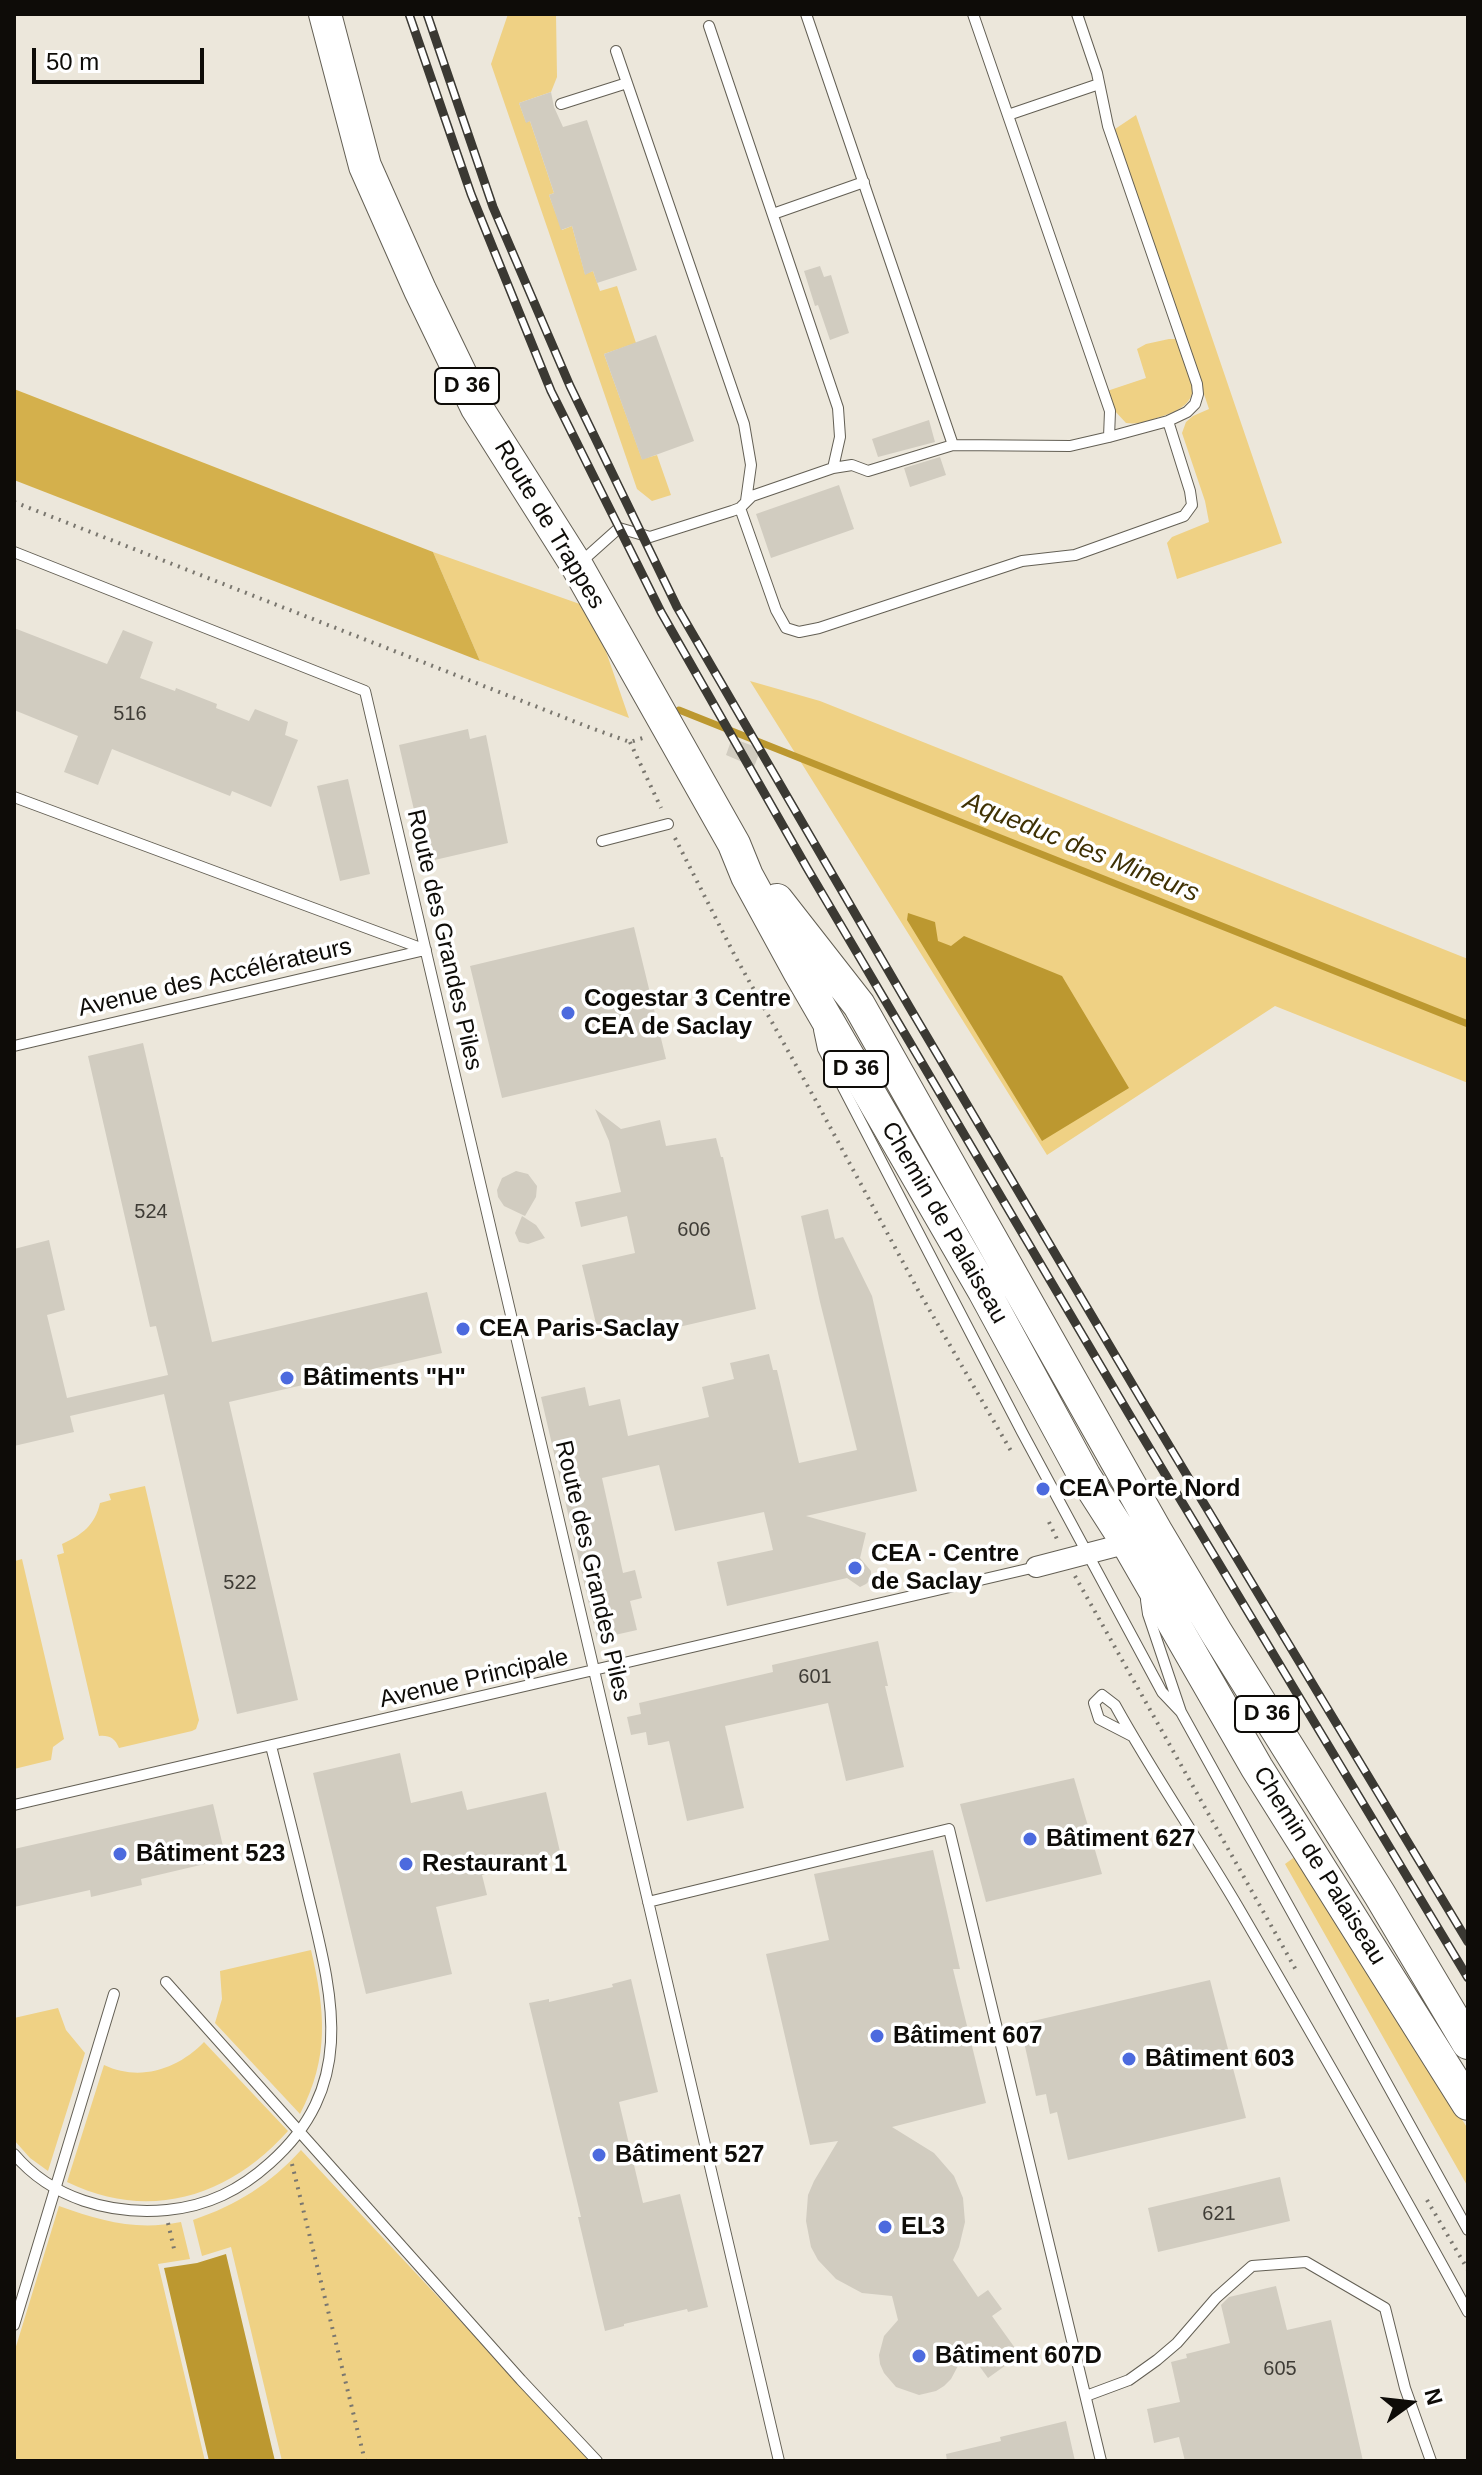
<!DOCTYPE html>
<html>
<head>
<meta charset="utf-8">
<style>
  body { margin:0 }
  #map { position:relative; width:1482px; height:2475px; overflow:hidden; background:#ece7db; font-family:Helvetica,sans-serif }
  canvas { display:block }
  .frame { position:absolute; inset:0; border:16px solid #0e0c08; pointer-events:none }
  .north { position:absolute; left:1370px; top:2363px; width:80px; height:80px; -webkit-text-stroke:6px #fff; paint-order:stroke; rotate:75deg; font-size:22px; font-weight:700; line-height:32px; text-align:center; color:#0e0c08 }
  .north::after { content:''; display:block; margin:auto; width:28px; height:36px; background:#0e0c08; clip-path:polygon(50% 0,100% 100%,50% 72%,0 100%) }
  .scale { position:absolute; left:32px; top:48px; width:172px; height:36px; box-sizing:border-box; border:4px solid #0e0c08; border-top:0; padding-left:10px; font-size:24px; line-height:28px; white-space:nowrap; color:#0e0c08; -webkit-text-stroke:6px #fff; paint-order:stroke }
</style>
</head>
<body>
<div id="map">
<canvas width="1482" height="2475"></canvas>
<div class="frame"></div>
<div class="north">N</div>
<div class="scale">50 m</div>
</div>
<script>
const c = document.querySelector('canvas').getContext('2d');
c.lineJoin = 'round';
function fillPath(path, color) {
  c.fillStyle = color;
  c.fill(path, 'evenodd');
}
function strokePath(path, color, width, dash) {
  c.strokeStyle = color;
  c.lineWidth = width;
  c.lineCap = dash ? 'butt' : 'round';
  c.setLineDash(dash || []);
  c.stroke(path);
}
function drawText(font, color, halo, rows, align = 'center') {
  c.font = font + ' Helvetica,sans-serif';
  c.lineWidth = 7;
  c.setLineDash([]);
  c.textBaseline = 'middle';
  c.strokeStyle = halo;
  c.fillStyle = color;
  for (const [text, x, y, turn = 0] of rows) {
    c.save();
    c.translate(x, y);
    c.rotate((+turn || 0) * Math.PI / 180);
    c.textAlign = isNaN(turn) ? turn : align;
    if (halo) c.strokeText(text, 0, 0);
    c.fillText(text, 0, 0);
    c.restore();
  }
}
const green = new Path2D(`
  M508 14H556L557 77 551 92 519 103 526 122 530 121 554 193 549 195 562 230 572 226 585 274 593 271 600 291 617 286 636 343 604 354 642 459 657 455 671 495 652 501 637 489 491 64Z
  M1136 115 1282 543 1177 579 1167 543 1172 537 1209 522 1205 501 1182 433 1186 422 1193 416 1209 409 1115 129Z
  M1169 339H1177C1190 374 1211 401 1163 416 1150 420 1139 425 1126 423L1114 410 1107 391 1146 378 1137 349 1146 344Z
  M433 552 591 608 629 718 480 661Z
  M750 681 820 701 1468 959V1083L1275 1006 1047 1155Z
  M145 1486 199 1720 196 1729 192 1731 119 1748C115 1738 109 1735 99 1736L57 1555 64 1553 62 1544C82 1535 95 1525 100 1503L111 1500 109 1494Z
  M14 1557 15 1561 22 1559 64 1739 53 1747 51 1760 14 1769Z
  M1296 1856 1468 2129V2187L1285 1864Z
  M311 1950C325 2010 330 2057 300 2114L215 2023 222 1999 220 1971Z
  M58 2008 66 2030 85 2053 48 2171 30 2158 14 2140V2018Z
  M204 2042 288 2131C229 2197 149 2222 67 2182L104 2065C140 2082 178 2069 204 2042Z
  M301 2150 591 2461H282L231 2247 202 2256 193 2220C237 2205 270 2184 301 2150Z
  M59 2206C101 2221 136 2231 181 2222L190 2259 158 2264 205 2461H14V2353Z`);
const forest = new Path2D(`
  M14 389 433 552 480 661 14 480Z`);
const water = new Path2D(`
  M908 913 935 922 938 941 951 946 964 936 1062 976 1129 1088 1042 1141 907 920Z
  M226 2254 275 2461H209L164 2268 197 2263Z`);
const stream = new Path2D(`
  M679 710 1468 1024`);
const building = new Path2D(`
  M551 92 554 107 563 127 587 120 637 270 597 283 593 271 585 275 572 226 561 230 549 195 554 193 530 121 526 123 519 103Z
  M820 266 824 277 831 275 849 333 830 340 818 305 815 306 804 271Z
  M656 335 694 441 642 460 604 354Z
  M929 420 935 442 878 457 872 439Z
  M940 457 946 475 910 487 904 468Z
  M839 485 854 529 771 558 756 514Z
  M14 628 107 664 123 630 153 642 140 678 175 691 176 688 217 704 216 708 249 721 255 709 288 722 285 735 298 740 271 807 232 791 230 796 112 749 98 785 64 772 78 736 14 710Z
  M468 729 470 739 486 735 508 843 426 862 399 745Z
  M732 738 761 749 754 767 726 755Z
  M348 779 370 874 340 881 317 786Z
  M634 927 666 1059 502 1098 470 966Z
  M143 1043 212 1342 427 1292 442 1353 229 1402 298 1700 237 1714 164 1394 70 1416 74 1432 14 1446V1249L49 1240 65 1310 47 1315 67 1398 168 1375 156 1326 150 1327 88 1056Z
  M595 1109 621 1129 660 1120 666 1146 716 1138 721 1157H723L756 1309 653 1333 650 1320 598 1332 582 1265 635 1253 627 1216 581 1227 575 1202 621 1192 609 1141Z
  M516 1171 528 1174 537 1186 536 1197 525 1216 504 1206 498 1197 497 1190 502 1178Z
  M828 1209 835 1239 843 1237 872 1296 917 1491 806 1516 866 1533 860 1558 871 1571V1579L866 1584 860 1587 847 1578 727 1606 717 1562 773 1550 764 1512 675 1531 659 1465 602 1478 623 1573 635 1570 642 1598 630 1601 637 1630 597 1639 541 1397 585 1387 589 1406 620 1399 628 1436 709 1417 702 1387 734 1379 730 1363 769 1354 773 1370H777L799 1463 857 1450 820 1302 801 1216Z
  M522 1216 536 1225 545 1238 528 1244 519 1242 515 1233Z
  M878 1641 888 1686H885L904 1767 846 1781 828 1703 725 1726 744 1808 687 1821 669 1741 651 1745H648L646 1732 631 1735 627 1717 641 1714 639 1703 773 1672 772 1665Z
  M400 1753 411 1803 462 1791 467 1810 546 1792 561 1856 482 1875 487 1895 436 1907 452 1974 366 1994 313 1773Z
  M1074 1778 1102 1874 986 1902 960 1804Z
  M213 1804 226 1859 141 1879 142 1885 91 1897 90 1890 14 1907V1849Z
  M933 1850 960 1969H953L986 2103 892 2127 934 2153 954 2176 963 2198 965 2222 959 2247 953 2260 978 2297 988 2290 1002 2309 992 2316 1020 2355 988 2378 967 2349 951 2379 944 2386 936 2391 919 2395 896 2387 884 2373 880 2364 879 2355 884 2336 898 2320 892 2296 862 2293 836 2279 818 2260 811 2247 806 2221 808 2195 814 2181 838 2141 810 2145 766 1954 829 1940 814 1874Z
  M631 1979 658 2092 619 2102 643 2203 680 2194 708 2307 688 2312 687 2309 624 2324V2326L605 2331 578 2217H581L529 2003 549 1999V2002L613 1987 612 1984Z
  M1210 1980 1246 2118 1068 2160 1057 2112 1050 2114 1046 2094 1036 2096 1020 2024Z
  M1280 2177 1290 2221 1158 2252 1148 2208Z
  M1276 2286 1287 2330 1331 2320 1363 2461H1185L1179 2437 1154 2443 1147 2409 1180 2402 1171 2362 1187 2358 1186 2354 1230 2343 1221 2305 1229 2297Z
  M1066 2421 1075 2461H947L946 2454 1001 2441 1000 2437Z`);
const path = new Path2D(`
  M14 502 591 728 630 742 646 737
  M630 742 661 808
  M675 838 735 956 816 1101 918 1290 1011 1451
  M1049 1522 1057 1539
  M1075 1576 1296 1970
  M292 2164 365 2461
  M1427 2200 1468 2270
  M168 2223 175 2253`);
const lane = new Path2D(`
  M806 14 953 445
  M973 14 1110 411 1109 437
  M709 26 838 408 840 437 833 468
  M616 51 744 424 751 465 746 501
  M561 104 627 83
  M1008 115 1099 84
  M773 214 864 182
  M740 508 776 610 786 628 799 632 819 628 1022 561 1075 555 1184 516 1192 505 1190 491 1168 421
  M14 552 365 691 779 2461
  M581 562 619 528 650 537 732 511 740 508 752 496 833 468 852 465 868 471 953 445 1070 446 1109 437 1168 421 1187 412 1195 404 1198 394 1197 384 1108 126 1097 73 1077 14
  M14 797 426 950
  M602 841 668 824
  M819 1030 823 1049 1022 1432 1162 1692 1181 1712
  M14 1046 425 950
  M1146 1600 1148 1614 1181 1712 1468 2230
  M1132 1736 1099 1719 1094 1703 1102 1695 1115 1705C1153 1774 1198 1839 1238 1907 1316 2041 1394 2176 1468 2312
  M14 1805 1036 1567
  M648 1902 949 1829 1101 2461
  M166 1982 521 2380 597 2461
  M14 2154C52 2199 111 2215 167 2210 208 2206 240 2190 270 2163 357 2086 333 1998 309 1899 297 1848 284 1797 271 1746
  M14 2325 114 1994
  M1086 2396 1129 2380 1157 2360 1177 2343 1216 2298 1252 2266 1306 2262 1385 2308 1405 2388 1431 2461`);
const street = new Path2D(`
  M1036 1567 1136 1541`);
const primary = new Path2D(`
  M325 14 365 166 420 290 477 408 577 566 734 844 747 876 800 973 984 1291 1085 1477 1128 1544 1257 1768 1468 2104
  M777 900 859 1005 1156 1531 1216 1632 1380 1895 1468 2043`);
const rail = new Path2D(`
  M409 14 471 194 551 391 661 612 807 868 1129 1414 1468 1978
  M427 14 493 207 570 386 677 607 910 1008 1144 1404 1468 1942`);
const markers = [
  [568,1013,8,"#4c6ade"],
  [463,1329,8,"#4c6ade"],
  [287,1378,8,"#4c6ade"],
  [1043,1489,8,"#4c6ade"],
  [855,1568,8,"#4c6ade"],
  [1030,1839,8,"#4c6ade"],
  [120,1854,8,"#4c6ade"],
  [406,1864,8,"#4c6ade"],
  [877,2036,8,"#4c6ade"],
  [1129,2059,8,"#4c6ade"],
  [599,2155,8,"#4c6ade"],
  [885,2227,8,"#4c6ade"],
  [919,2356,8,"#4c6ade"]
];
const numberNames = [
  ["516",130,714],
  ["524",151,1212],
  ["606",694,1230],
  ["522",240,1583],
  ["601",815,1677],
  ["621",1219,2214],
  ["605",1280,2369]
];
const shields = [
  [467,386,64],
  [856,1069,64],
  [1267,1714,64]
];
const shieldNames = [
  ["D 36",467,386],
  ["D 36",856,1069],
  ["D 36",1267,1714]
];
const streetNames = [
  ["Route de Trappes",549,525,59],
  ["Route des Grandes Piles",444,940,77],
  ["Avenue des Accélérateurs",215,978,-13],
  ["Chemin de Palaiseau",944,1223,60],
  ["Route des Grandes Piles",592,1571,77],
  ["Avenue Principale",474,1679,-13],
  ["Chemin de Palaiseau",1319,1866,58]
];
const poiNames = [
  ["Cogestar 3 Centre",584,999],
  ["CEA de Saclay",584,1027],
  ["CEA Paris-Saclay",479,1329],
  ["Bâtiments \"H\"",303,1378],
  ["CEA Porte Nord",1059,1489],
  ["CEA - Centre",871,1554],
  ["de Saclay",871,1582],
  ["Bâtiment 627",1046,1839],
  ["Bâtiment 523",136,1854],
  ["Restaurant 1",422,1864],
  ["Bâtiment 607",893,2036],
  ["Bâtiment 603",1145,2059],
  ["Bâtiment 527",615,2155],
  ["EL3",901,2227],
  ["Bâtiment 607D",935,2356]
];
const waterNames = [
  ["Aqueduc des Mineurs",1081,848,22]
];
fillPath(green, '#efd184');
fillPath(forest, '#d4b04c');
fillPath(water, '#bc9830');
strokePath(stream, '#bc9830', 7);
fillPath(building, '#d1ccc0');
strokePath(lane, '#635f54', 12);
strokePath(street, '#635f54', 22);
strokePath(primary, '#635f54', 34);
strokePath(path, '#7a776f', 4, [2, 6]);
strokePath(lane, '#fff', 10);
strokePath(street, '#fff', 20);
strokePath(primary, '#fff', 32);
strokePath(rail, '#3b3933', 9);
strokePath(rail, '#fff', 6, [18]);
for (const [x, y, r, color] of markers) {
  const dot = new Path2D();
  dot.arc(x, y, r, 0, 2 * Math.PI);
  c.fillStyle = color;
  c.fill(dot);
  strokePath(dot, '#fff', 3);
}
drawText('20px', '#3f3c36', null, numberNames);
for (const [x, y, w] of shields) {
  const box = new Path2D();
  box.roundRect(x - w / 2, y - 18, w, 36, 6);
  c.fillStyle = '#fff';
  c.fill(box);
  strokePath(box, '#0e0c08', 2);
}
drawText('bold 22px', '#0e0c08', null, shieldNames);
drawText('24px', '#0e0c08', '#fff', streetNames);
drawText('bold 24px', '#0e0c08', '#fff', poiNames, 'left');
drawText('italic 26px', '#3f3104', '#fff', waterNames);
</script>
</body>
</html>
